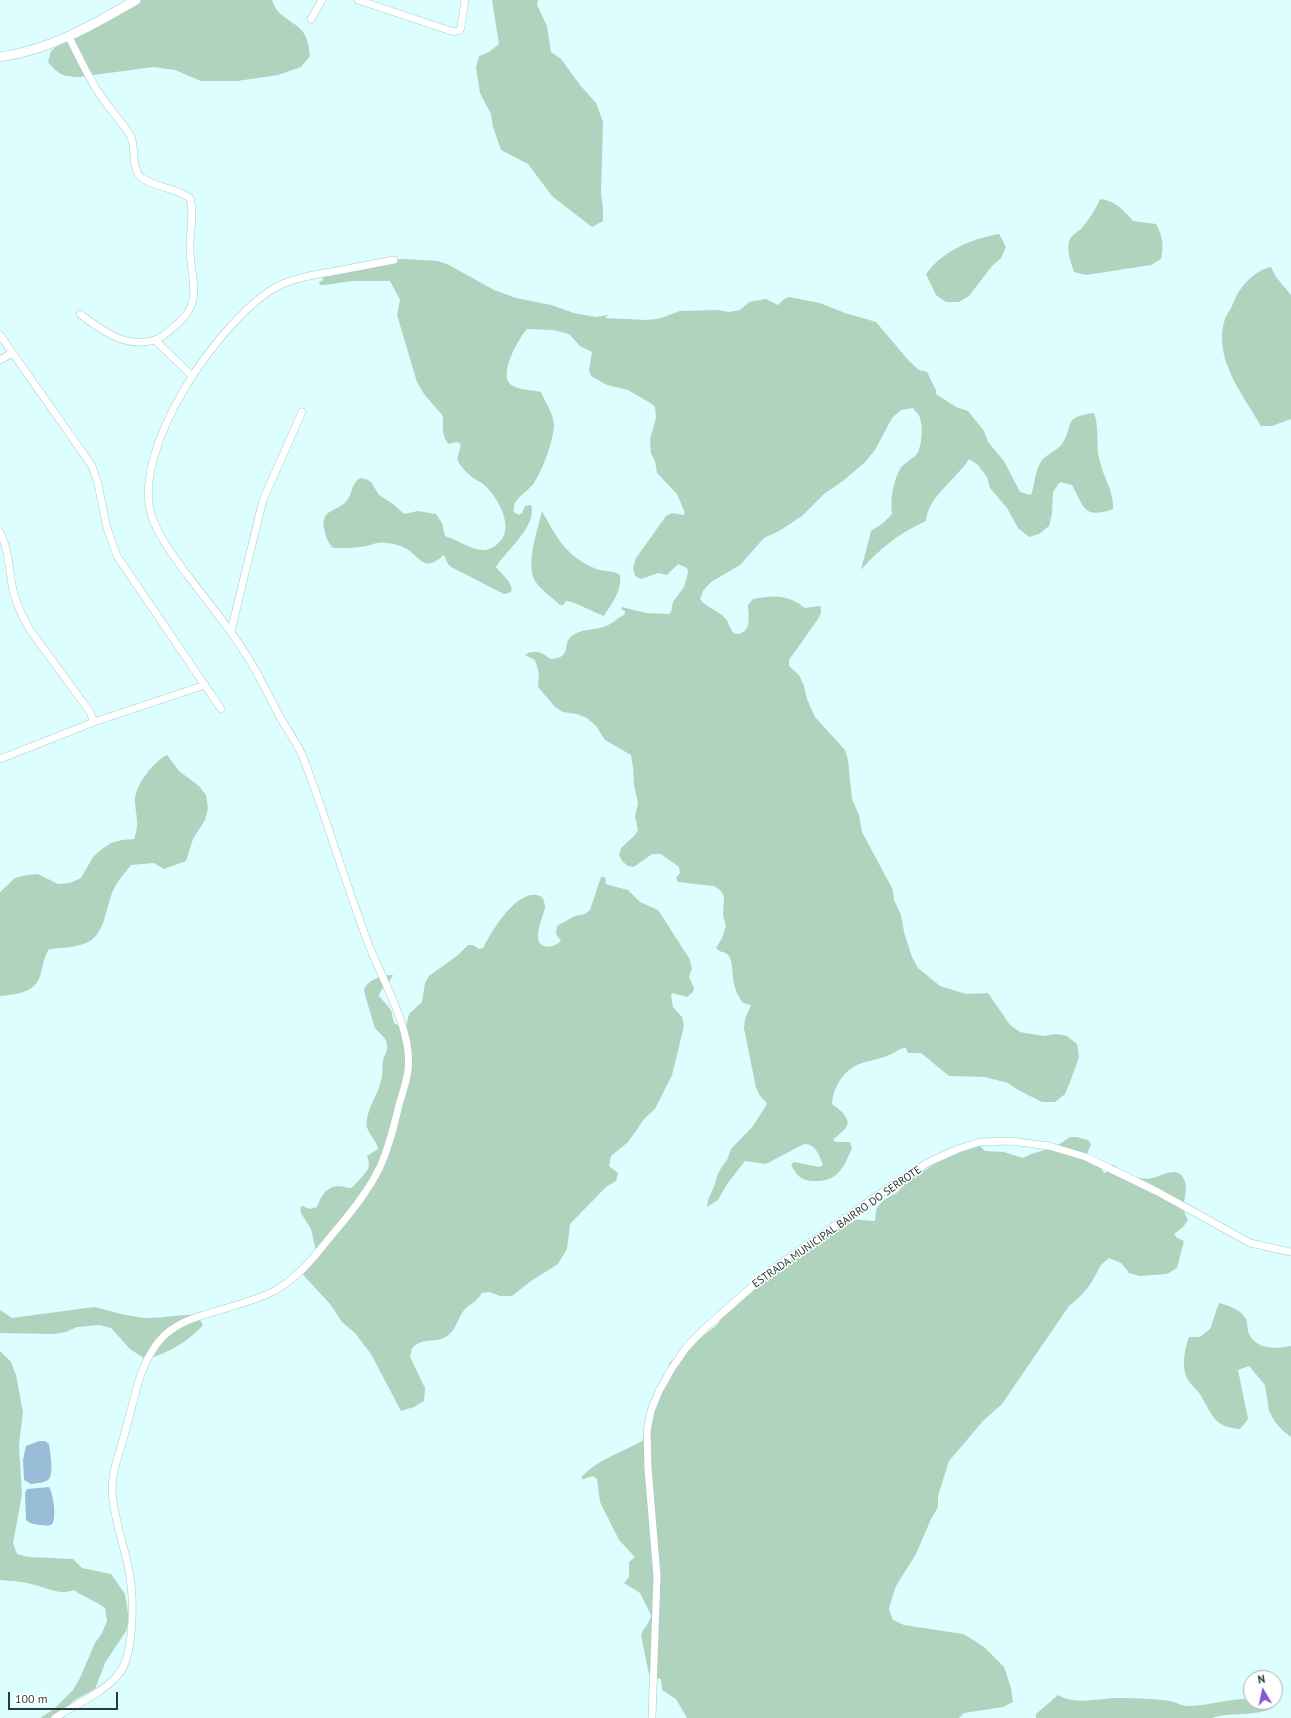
<!DOCTYPE html>
<html>
<head>
<meta charset="utf-8">
<style>
  body { margin:0 }
  #map { position:relative; width:1291px; height:1718px; overflow:hidden; background:#dcfefe; font-family:"PT Sans",sans-serif }
  canvas { display:block }
  .north { position:absolute; left:1243px; top:1670px; width:40px; height:40px; box-sizing:border-box; background:#fff; border:1px solid #abb0b0; border-radius:50%; rotate:351deg; font-size:11px; font-weight:700; line-height:16px; text-align:center; color:#2c3a3a }
  .north::after { content:''; display:block; margin:auto; width:14px; height:18px; background:#8a56ce; clip-path:polygon(50% 0,100% 100%,50% 72%,0 100%) }
  .scale { position:absolute; left:8px; top:1692px; width:110px; height:18px; box-sizing:border-box; border:2px solid #2c3a3a; border-top:0; padding-left:5px; font-size:12px; line-height:14px; white-space:nowrap; color:#2c3a3a; -webkit-text-stroke:3px #fff; paint-order:stroke }
</style>
</head>
<body>
<div id="map">
<canvas width="1291" height="1718"></canvas>
<div class="north">N</div>
<div class="scale">100 m</div>
</div>
<script>
const c = document.querySelector('canvas').getContext('2d');
c.lineJoin = 'round';
function fillPath(path, color) {
  c.fillStyle = color;
  c.fill(path, 'evenodd');
}
function strokePath(path, color, width, dash) {
  c.strokeStyle = color;
  c.lineWidth = width;
  c.lineCap = dash ? 'butt' : 'round';
  c.setLineDash(dash || []);
  c.stroke(path);
}
function drawText(font, color, halo, rows, align = 'center') {
  c.font = font + ' "PT Sans",sans-serif';
  c.lineWidth = 3;
  c.setLineDash([]);
  c.textBaseline = 'middle';
  c.strokeStyle = halo;
  c.fillStyle = color;
  for (const [text, x, y, turn = 0] of rows) {
    c.save();
    c.translate(x, y);
    c.rotate((+turn || 0) * Math.PI / 180);
    c.textAlign = isNaN(turn) ? turn : align;
    if (halo) c.strokeText(text, 0, 0);
    c.fillText(text, 0, 0);
    c.restore();
  }
}
const green = new Path2D(`
  M135 0H272C278 19 293 19 303 32 308 39 309 48 310 56L301 67 278 75 237 81H201L175 70 153 67 79 77C63 77 58 74 48 62L51 51 61 43 82 35 122 11Z
  M492 0H538L537 5 547 26 551 52 561 59 580 85 596 103 603 122 601 193 603 208V221L592 227 552 196 528 164 501 150 493 127 491 114 480 93 476 67 479 56 489 52 499 44Z
  M1100 199C1114 200 1125 211 1133 221L1156 224C1163 237 1164 245 1161 259L1151 265 1086 275 1074 272C1071 262 1064 245 1072 236 1075 233 1079 231 1082 228 1089 219 1096 209 1100 199Z
  M999 234 1006 247 1001 258 992 266 969 296 959 302H946L936 295 926 274C944 250 971 239 999 234Z
  M403 259 438 261 449 265 494 290 516 298 551 305 574 313 595 317 608 315 605 318 646 320 658 319 680 311 717 310 729 312 740 310 749 302 766 299 778 305 784 299 789 297 820 303 845 313 876 322 909 361 919 370 927 372 936 390V394L956 407 968 411 984 431 988 442 1004 461 1020 492 1031 495C1035 484 1035 469 1042 460 1048 454 1057 450 1062 444 1075 424 1062 417 1094 413 1100 429 1095 445 1100 462 1104 479 1114 491 1113 509 1083 520 1084 506 1072 485L1060 482 1053 492 1052 514 1049 526 1039 534 1029 537 1018 528 1007 508 990 488 987 477 978 465 969 459C957 479 928 496 926 521 901 532 879 549 861 570L871 531 883 523 892 514C890 499 893 483 900 469 904 462 914 459 918 452 922 443 923 427 920 418 919 414 915 411 913 408L901 410 892 418 875 450 864 463 843 481 825 493 802 516 779 531 764 538 740 565 711 582 703 591 700 599C706 608 718 610 725 618 729 622 729 628 733 632 735 634 738 635 741 633 752 629 748 614 748 605L753 599C774 595 787 594 805 608L818 606 821 607V613L818 619 789 660V666L799 675 804 686 807 699 815 717 845 750 848 760 852 799 859 815 862 832 893 890 894 900 901 915 904 932 912 957 918 968 940 986 966 994 988 993 1010 1025 1020 1032 1043 1036 1056 1034 1067 1036 1077 1044 1079 1057 1070 1082 1065 1094 1055 1102H1042L1018 1090 1008 1083 985 1077 949 1076 921 1053H908L906 1048C900 1047 895 1053 889 1055 878 1060 863 1061 853 1067 841 1075 833 1089 832 1104 839 1109 846 1114 848 1123L845 1129 833 1140 836 1142H850L852 1148C843 1169 838 1182 812 1181 801 1180 796 1175 791 1165L794 1162 819 1167 823 1165C819 1155 816 1144 804 1144L766 1164 745 1161 727 1184 718 1200 707 1207 708 1200 715 1184 717 1176 721 1168 727 1160 731 1149 753 1126 767 1104 765 1101 760 1096 756 1088 744 1028 745 1019 751 1005 743 1003C737 995 734 987 733 977 732 970 733 963 729 956 725 951 720 953 716 948L722 938 726 926 723 915 724 896 720 890 714 886 678 882 676 878 680 873 679 867 661 854H652L634 867 628 866 622 861 619 855 621 848 635 835 638 830 635 817 638 803 634 785 633 767 631 755 605 740 596 726 587 718 577 714 563 712 555 707 538 687 539 673 535 660 525 655C534 649 542 652 550 659 574 658 560 644 573 635 582 629 594 630 603 627 611 625 618 618 625 614V611L621 609 622 607 646 613 669 614 671 612 673 602 684 587 688 573 687 568 678 564 667 575 658 573 641 579 635 576 633 568 636 558 666 516 672 513 683 515 685 513 677 494 657 473 655 461 651 453 650 439 656 418 655 407 652 404 628 390 607 385 591 376 589 370 592 352 580 346 569 334 553 330 527 329C519 338 499 372 510 384 517 390 532 390 541 392 545 402 554 414 554 426 553 442 542 471 534 483 526 494 512 498 514 512L519 515 522 513 525 506 531 505C538 526 505 551 496 567 501 574 515 584 511 592L504 594 451 567 448 564 444 555C424 572 423 560 407 549 402 546 392 543 386 543 377 541 370 546 361 547 352 548 342 548 333 548 327 541 326 537 324 528 320 508 340 512 348 499 353 491 351 484 360 478L366 479 371 482 379 495 393 504 404 514 418 511 436 514 442 523 445 536C467 543 484 562 502 539 513 523 496 494 482 483 479 481 475 480 472 477 467 473 460 466 458 461 456 454 462 450 460 443L456 442 449 444C441 436 443 426 443 416L424 394 417 382 397 315 400 300 390 281H353L324 285H320L319 282 323 280 322 270 379 260Z
  M1271 267 1276 277 1291 295V419L1272 426H1261C1243 395 1212 357 1225 319 1226 315 1230 311 1232 306 1235 300 1236 295 1240 290 1247 280 1259 269 1271 267Z
  M542 511C557 538 565 555 594 568 603 573 612 569 620 575 622 591 612 603 604 616 595 613 574 601 566 601L563 605H560C552 597 539 589 534 579 526 561 538 529 542 511Z
  M167 755 179 771 199 786 206 795 208 808 205 820 193 839 186 861 164 869 154 863 131 865C126 872 120 878 116 885 104 904 108 937 83 944 72 948 60 948 49 949 44 958 43 964 41 973 36 993 18 994 0 996V892L15 878 26 875 38 874 58 884 70 883 81 878 93 857 102 849 111 843 122 840 134 839C140 822 136 819 135 802 134 786 153 762 167 755Z
  M601 877H605L606 883 605 884 628 890 640 902 658 910 689 958 692 968 689 977 694 988 693 992 687 997 672 993 671 996 673 1007 682 1017 684 1026 672 1075 655 1109 645 1118 628 1142 611 1156 609 1166 618 1173 616 1181 606 1187 570 1224 567 1249 558 1264 531 1281 512 1296H500L489 1292 482 1293C476 1302 473 1302 466 1308 458 1315 457 1330 447 1336 436 1344 425 1336 412 1348L410 1357 425 1388 424 1401 414 1407 401 1411 371 1354 355 1333 342 1322 330 1304 305 1277 301 1271 316 1251 311 1229 301 1213 300 1208 302 1206 310 1209 317 1207C321 1196 326 1187 338 1186 343 1186 347 1188 351 1188 353 1187 367 1172 368 1169 370 1165 368 1160 367 1156L378 1149C376 1138 364 1132 367 1119 369 1106 378 1094 381 1081 383 1075 382 1067 383 1060 384 1056 388 1050 387 1045 387 1038 379 1033 375 1028 374 1025 364 992 364 990 367 980 383 975 393 975 390 983 381 987 379 996L391 1010 394 1023 399 1026H405L407 1023 409 1014 422 1002 425 983 429 976 458 955 468 945H473L479 949 483 948C492 931 519 884 542 897 544 900 545 904 545 908 543 917 531 942 544 946 551 948 556 945 561 941L556 934 557 926 575 916 585 914 590 910Z
  M1070 1137H1076L1088 1140 1091 1144 1087 1154 1099 1164 1104 1173 1107 1172 1111 1166 1114 1165C1124 1174 1139 1181 1153 1178 1161 1176 1175 1167 1182 1176 1190 1186 1183 1199 1184 1209 1184 1212 1186 1217 1188 1220L1183 1227 1174 1234 1177 1238 1184 1241 1177 1268 1167 1274 1140 1276 1129 1273 1121 1263 1109 1258C1098 1267 1101 1266 1094 1278 1088 1289 1079 1298 1069 1306L1002 1404 983 1421 949 1461 938 1496V1507L931 1519 916 1554 896 1586 892 1598 889 1609 893 1620 904 1625 963 1634 975 1641 985 1648 1004 1667 1011 1688 1013 1702 1003 1707 964 1713 959 1718H687L676 1699 662 1690 661 1679 653 1677 649 1674 641 1635C643 1628 650 1623 651 1615L640 1593 624 1583 629 1577V1562L634 1558V1556L619 1540 600 1502 597 1479 593 1476 583 1479 581 1478C597 1459 621 1453 642 1441L670 1362 717 1325 730 1307 739 1303 744 1290 753 1281 847 1219 875 1221 876 1211 878 1206 884 1200 898 1192 906 1181 927 1169 940 1159 956 1154 977 1143 985 1151 1004 1152 1023 1158 1031 1154 1055 1147Z
  M1219 1303C1230 1306 1240 1309 1246 1319 1248 1323 1247 1329 1249 1334 1257 1350 1275 1349 1291 1346V1437L1283 1431 1275 1422 1269 1411 1265 1385 1249 1366 1238 1370 1248 1419 1240 1429C1214 1427 1213 1416 1201 1396 1199 1391 1194 1388 1191 1384 1180 1372 1184 1350 1189 1337H1200L1210 1329Z
  M94 1307C112 1311 131 1318 150 1318 166 1318 181 1314 197 1315L203 1325C189 1341 166 1355 145 1359L130 1349 111 1328 100 1325 77 1327 66 1332 53 1334 0 1333V1310L12 1318Z
  M0 1351 11 1362 16 1375 23 1412 19 1445 22 1495 13 1543 17 1554 28 1557 73 1559 82 1568 111 1574 125 1594 129 1620 126 1631 105 1663 95 1689 73 1701 57 1718H40L54 1709 73 1690 80 1678 95 1643 102 1633 107 1621 105 1608C95 1600 84 1598 74 1590 58 1596 46 1587 31 1584 21 1581 10 1581 0 1580Z
  M1058 1695C1075 1705 1096 1699 1115 1698 1126 1698 1138 1698 1149 1699 1156 1699 1163 1700 1170 1701 1176 1702 1181 1706 1187 1706 1209 1706 1229 1698 1251 1699V1702H1272L1275 1704C1267 1718 1229 1711 1212 1718H1036V1714Z`);
const water = new Path2D(`
  M39 1441H45L49 1444C50 1451 54 1474 49 1479 46 1483 36 1483 31 1484L24 1480 23 1460 26 1446Z
  M49 1487C53 1492 57 1519 52 1524 48 1527 44 1525 40 1525 34 1524 30 1524 26 1520L25 1493 27 1489Z`);
const minor = new Path2D(`
  M358 0 454 32 460 30 461 27 465 0
  M311 19 322 0
  M69 37C77 53 85 70 94 85 104 103 119 118 130 135 137 147 130 169 142 178 157 188 176 188 190 198 195 214 189 234 190 250 190 266 196 284 193 299 191 311 184 318 175 326 169 331 162 338 155 340 126 349 101 330 80 314
  M0 335 92 466 98 484 107 528 117 556 221 709
  M155 340 191 375
  M0 360 12 353
  M0 532C9 550 9 571 13 590 16 605 23 617 30 630L90 712 94 722
  M231 631 263 500 302 412
  M0 759 94 722 205 685
  M55 1718C73 1706 102 1693 116 1677 127 1666 129 1650 131 1635 133 1614 133 1592 129 1571 124 1544 113 1517 112 1490 112 1471 119 1454 124 1436 129 1419 133 1401 138 1383 157 1322 185 1321 240 1304 251 1300 263 1297 274 1291 296 1279 311 1261 327 1241 346 1218 367 1194 380 1167 389 1147 394 1126 399 1105 402 1094 407 1081 408 1070 413 1032 384 983 370 948 346 885 327 820 303 757 297 743 288 731 280 717 270 699 261 679 250 661 231 629 207 601 185 572 173 555 159 537 152 517 129 450 221 317 278 286 294 278 313 275 331 272 352 268 373 264 394 260
  M652 1718 657 1576 648 1468 647 1431 651 1411 659 1391 672 1368 686 1348 704 1329 770 1271 898 1181 929 1162 958 1149 980 1142 1011 1141 1049 1146 1086 1157 1158 1192 1250 1243 1291 1252`);
const major = new Path2D(`
  M0 57C50 50 93 25 136 0`);
const streetNames = [
  ["ESTRADA MUNICIPAL BAIRRO DO SERROTE",837,1227,-35]
];
fillPath(green, '#b0d3bd');
fillPath(water, '#99bdd6');
strokePath(minor, '#aacacb', 8);
strokePath(major, '#aacacb', 10);
strokePath(minor, '#fff', 7);
strokePath(major, '#fff', 9);
drawText('11px', '#2c3a3a', '#fff', streetNames);
</script>
</body>
</html>
